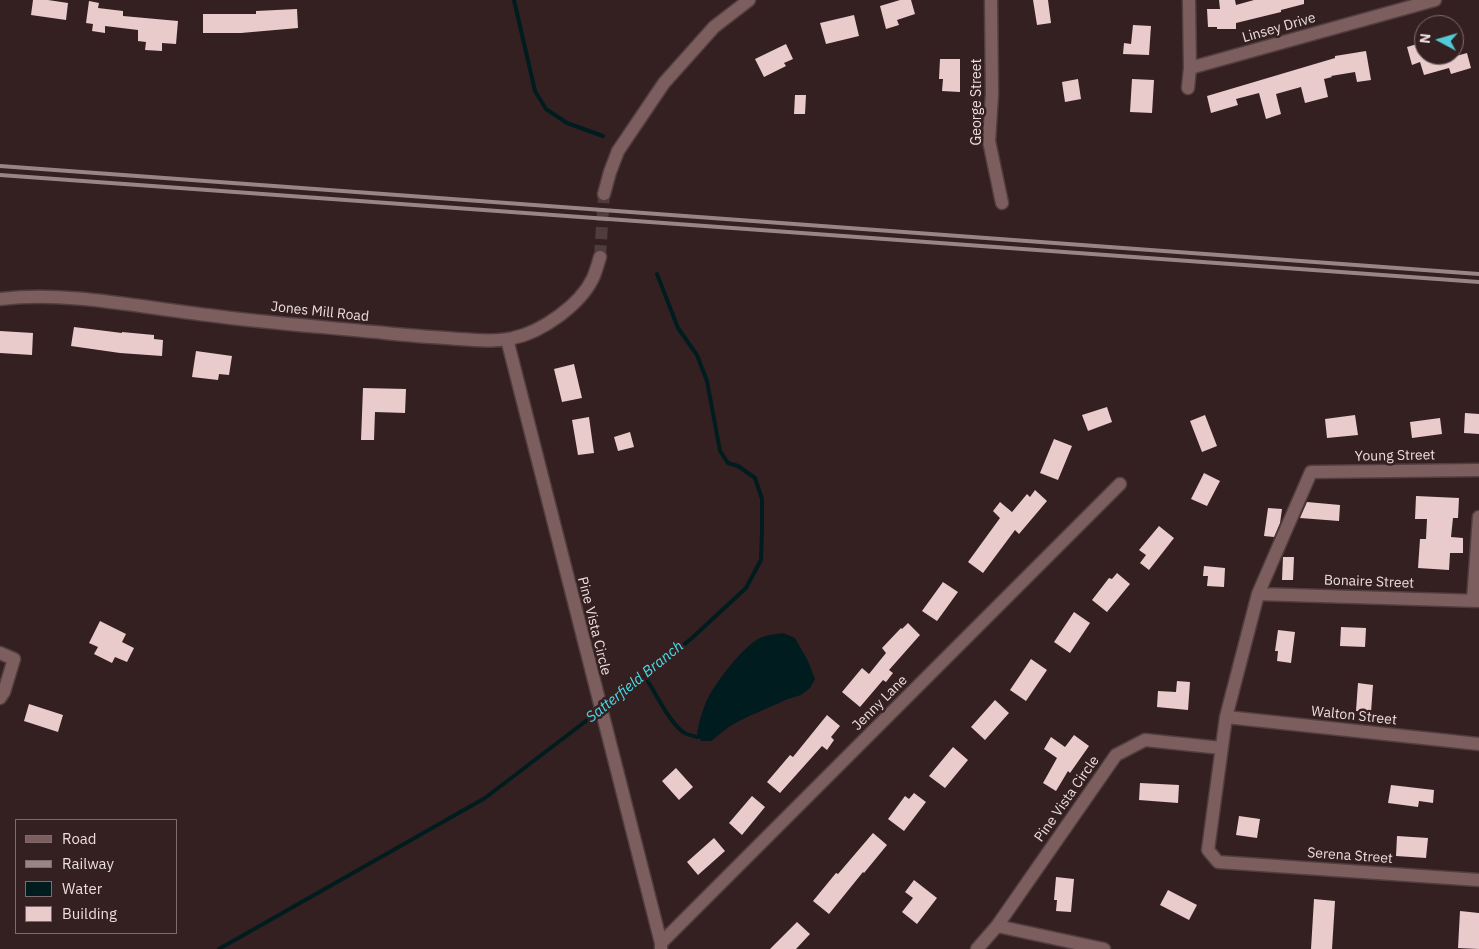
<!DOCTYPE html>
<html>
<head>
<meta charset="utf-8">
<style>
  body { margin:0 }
  #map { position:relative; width:1479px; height:949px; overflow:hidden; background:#352021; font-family:"IBM Plex Sans",sans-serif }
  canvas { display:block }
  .legend { position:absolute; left:15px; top:819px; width:162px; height:115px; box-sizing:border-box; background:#352021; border:1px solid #7e6c6c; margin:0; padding:6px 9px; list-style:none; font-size:15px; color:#ecdddd }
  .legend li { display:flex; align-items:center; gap:10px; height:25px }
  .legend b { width:25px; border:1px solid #7e6c6c }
  .north { position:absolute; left:1414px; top:15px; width:50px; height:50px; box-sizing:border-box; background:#352021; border:1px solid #7e6c6c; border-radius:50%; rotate:276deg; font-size:14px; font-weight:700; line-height:20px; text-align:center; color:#ecdddd }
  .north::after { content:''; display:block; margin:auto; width:18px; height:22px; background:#52cbd8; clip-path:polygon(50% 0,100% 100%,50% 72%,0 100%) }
</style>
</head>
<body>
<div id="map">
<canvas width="1479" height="949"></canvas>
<ul class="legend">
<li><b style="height:6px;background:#7d5e5f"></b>Road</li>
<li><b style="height:6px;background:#988686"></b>Railway</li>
<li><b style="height:14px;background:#001c1f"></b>Water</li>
<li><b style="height:14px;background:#e9cbcc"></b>Building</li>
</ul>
<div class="north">N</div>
</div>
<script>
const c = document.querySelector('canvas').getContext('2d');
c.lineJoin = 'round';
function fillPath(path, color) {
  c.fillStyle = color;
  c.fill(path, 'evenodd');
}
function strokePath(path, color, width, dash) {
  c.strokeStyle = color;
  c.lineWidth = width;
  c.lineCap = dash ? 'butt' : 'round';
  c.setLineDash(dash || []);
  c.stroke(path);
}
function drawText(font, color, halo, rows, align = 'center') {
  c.font = font + ' "IBM Plex Sans",sans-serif';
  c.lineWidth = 5;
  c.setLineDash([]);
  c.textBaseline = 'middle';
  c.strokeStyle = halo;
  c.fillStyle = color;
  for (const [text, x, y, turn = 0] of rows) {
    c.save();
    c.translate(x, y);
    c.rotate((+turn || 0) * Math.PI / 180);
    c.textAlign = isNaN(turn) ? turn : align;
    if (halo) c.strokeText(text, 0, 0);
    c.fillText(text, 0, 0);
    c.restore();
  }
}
const water = new Path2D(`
  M783 633 795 638 808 661 815 679 810 688 801 695 788 699 745 718 730 726 711 741H701L697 733C699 722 702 711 707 700 715 683 743 646 760 638 767 635 775 634 783 633Z`);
const stream = new Path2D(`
  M514 0 535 91 546 109 567 123 603 136
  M645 676C654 691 670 723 683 732 687 735 693 736 698 737
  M219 949 485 798 645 676 692 638 746 588 761 560 762 530V499L755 478 738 466 728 463 720 451 707 381 697 355 678 328 657 274`);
const building = new Path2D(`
  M33 0H48L68 3 66 20 31 15Z
  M900 0H911L915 14 897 20 899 25 886 29 880 6Z
  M1033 0H1048L1051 23 1037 25Z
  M1219 0H1235L1236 5 1254 0H1304V4L1281 10V12L1236 23V29H1217V27H1208L1207 9H1220Z
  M89 1 99 3 98 8 123 11V16L178 21 176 44 162 43V51L145 50 146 42 138 41V30L105 26V33L92 31 93 24 86 23Z
  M297 9 298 28 241 33H203V14H256V11Z
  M854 15 859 36 826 44 820 23Z
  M1133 25 1151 26 1149 55 1123 54 1124 43 1131 44Z
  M1424 42V55H1448L1449 58 1467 53 1471 68 1451 74 1449 68 1424 75 1420 62 1412 65 1407 47Z
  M786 44 793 59 784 63 786 66 764 77 755 59Z
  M1366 51 1371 80 1357 82 1355 72 1331 76 1332 77 1324 79 1328 97 1305 103 1301 87 1276 94 1281 114 1266 119 1259 93 1236 99 1238 105 1211 113 1207 96 1335 58V56Z
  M940 59H960V92L942 91 943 79H939Z
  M1078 79 1081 99 1065 102 1062 82Z
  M1132 79 1154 80 1152 113 1130 112Z
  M795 95H806L805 114H794Z
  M74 327 122 333V332L154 335V339L163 340 162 356 120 353 71 346Z
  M0 331 33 333 32 355 0 353Z
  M196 351 232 356 229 375 219 374 218 380 192 377Z
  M574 364 582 398 562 402 554 369Z
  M363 388 406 389 405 413 375 412 374 440H361Z
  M1107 407 1112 422 1088 431 1082 415Z
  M1465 413 1479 414V434L1464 433Z
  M1205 415 1217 446 1202 452 1190 421Z
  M1355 415 1358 435 1327 438 1325 419Z
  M589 417 594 453 578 455 572 420Z
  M1440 418 1442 434 1412 438 1410 422Z
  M630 432 634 447 618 451 614 437Z
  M1054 439 1072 446 1058 480 1040 473Z
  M1204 473 1220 481 1207 506 1191 499Z
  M1035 490 1047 501 1019 534 1015 530 983 573 968 562 1000 518 993 511 1000 502 1012 512 1027 494 1030 497Z
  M1416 496 1459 498 1458 518H1453L1451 537 1463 538V553H1450L1449 570 1418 568 1420 539H1426L1427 519H1415Z
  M1307 502 1340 505 1339 521 1300 518Z
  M1268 508 1282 509 1280 523 1274 537 1264 536Z
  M1159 526 1174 538 1149 570 1140 563 1146 555 1139 550Z
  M1283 557H1294L1293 580H1282Z
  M1204 566 1225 568 1224 587 1207 586 1208 576H1203Z
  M1117 573 1130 584 1107 612 1092 600 1109 578 1112 579Z
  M943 582 958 592 937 621 922 611Z
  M1074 612 1090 623 1070 653 1054 642Z
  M100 621 126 634 122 642 134 648 127 662 115 657 112 663 94 654 98 647 89 643Z
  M908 623 920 635 889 670 893 673 886 682 883 680 860 707 842 692 862 668 869 674 886 653 882 648 901 628 902 629Z
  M1341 627 1366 628 1365 647 1340 646Z
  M1278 630 1295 632 1291 663 1277 661 1278 651H1275Z
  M1031 659 1047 670 1026 701 1010 690Z
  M1177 681 1190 682 1188 710 1157 707 1158 691 1176 692Z
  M1358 683 1373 685 1371 712 1356 711Z
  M995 700 1009 713 985 740 971 727Z
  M29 704 63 715 58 732 24 721Z
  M827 715 840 726 831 737 834 740 827 750 822 746 780 793 767 782 790 755 793 757Z
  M1074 735 1089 746 1070 773 1068 771 1056 791 1043 783 1057 758 1044 749 1051 737 1065 747Z
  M953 747 968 760 945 788 929 776Z
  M676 768 693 787 679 800 662 781Z
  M1140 783 1179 785 1178 803 1139 800Z
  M1391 785 1434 790 1433 803 1419 801 1418 807 1388 803Z
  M914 793 926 802 904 831 888 819 905 796 909 799Z
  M752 796 765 807 742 835 729 823Z
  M1239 816 1260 819 1257 838 1236 835Z
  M873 833 887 845 864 873 863 872 829 914 813 901 836 873 838 874Z
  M1397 836 1428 838 1426 858 1396 856Z
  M714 838 725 851 698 875 687 862Z
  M1056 877 1074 879 1071 912 1056 911 1057 900H1054Z
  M914 880 937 898 917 924 902 912 913 898 905 892Z
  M1168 890 1197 905 1189 920 1160 905Z
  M1314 899 1335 901 1332 949H1311Z
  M1460 911 1479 913V949L1458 948Z
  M797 922 810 934 796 949H770Z`);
const minorTunnel = new Path2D(`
  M600 257 604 194`);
const minor = new Path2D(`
  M991 0 992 94 989 141 1002 203
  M1190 68 1435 0
  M1188 88 1190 68 1189 0
  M604 194 610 172 618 151 664 83 714 27 749 0
  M0 299C69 291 138 307 207 315 266 323 326 327 385 333 410 336 435 337 460 339 478 340 496 342 513 338 542 332 580 305 593 278 596 271 598 264 600 257
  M507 339 661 943V949
  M1479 470 1311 472 1258 594 1226 717 1208 850 1218 862 1479 880
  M1258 594 1479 601
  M1473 601 1479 517
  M0 653 14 659 4 692 0 698
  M1226 717 1479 744
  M997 926 1104 949
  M661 943 1120 484
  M977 949 997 926 1116 755 1145 740 1221 748`);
const rail = new Path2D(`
  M0 166 1479 274
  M0 175 1479 282`);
const streetNames = [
  ["Linsey Drive",1279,28,-16],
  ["George Street",977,102,-90],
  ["Jones Mill Road",320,312,6],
  ["Young Street",1395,456,-1],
  ["Bonaire Street",1369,582,2],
  ["Pine Vista Circle",594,626,76],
  ["Jenny Lane",880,703,-45],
  ["Walton Street",1354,716,6],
  ["Pine Vista Circle",1067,799,-55],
  ["Serena Street",1350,856,4]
];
const waterNames = [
  ["Satterfield Branch",635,682,-39]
];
fillPath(water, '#001c1f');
strokePath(stream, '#001c1f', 4);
fillPath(building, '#e9cbcc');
strokePath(minorTunnel, '#503c3d', 12, [12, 6]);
strokePath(minor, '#523e3f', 15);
strokePath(minor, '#7d5e5f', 12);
strokePath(rail, '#988686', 4);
drawText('14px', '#ecdddd', '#352021', streetNames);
drawText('italic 15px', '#48d9e7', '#352021', waterNames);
</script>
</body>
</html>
